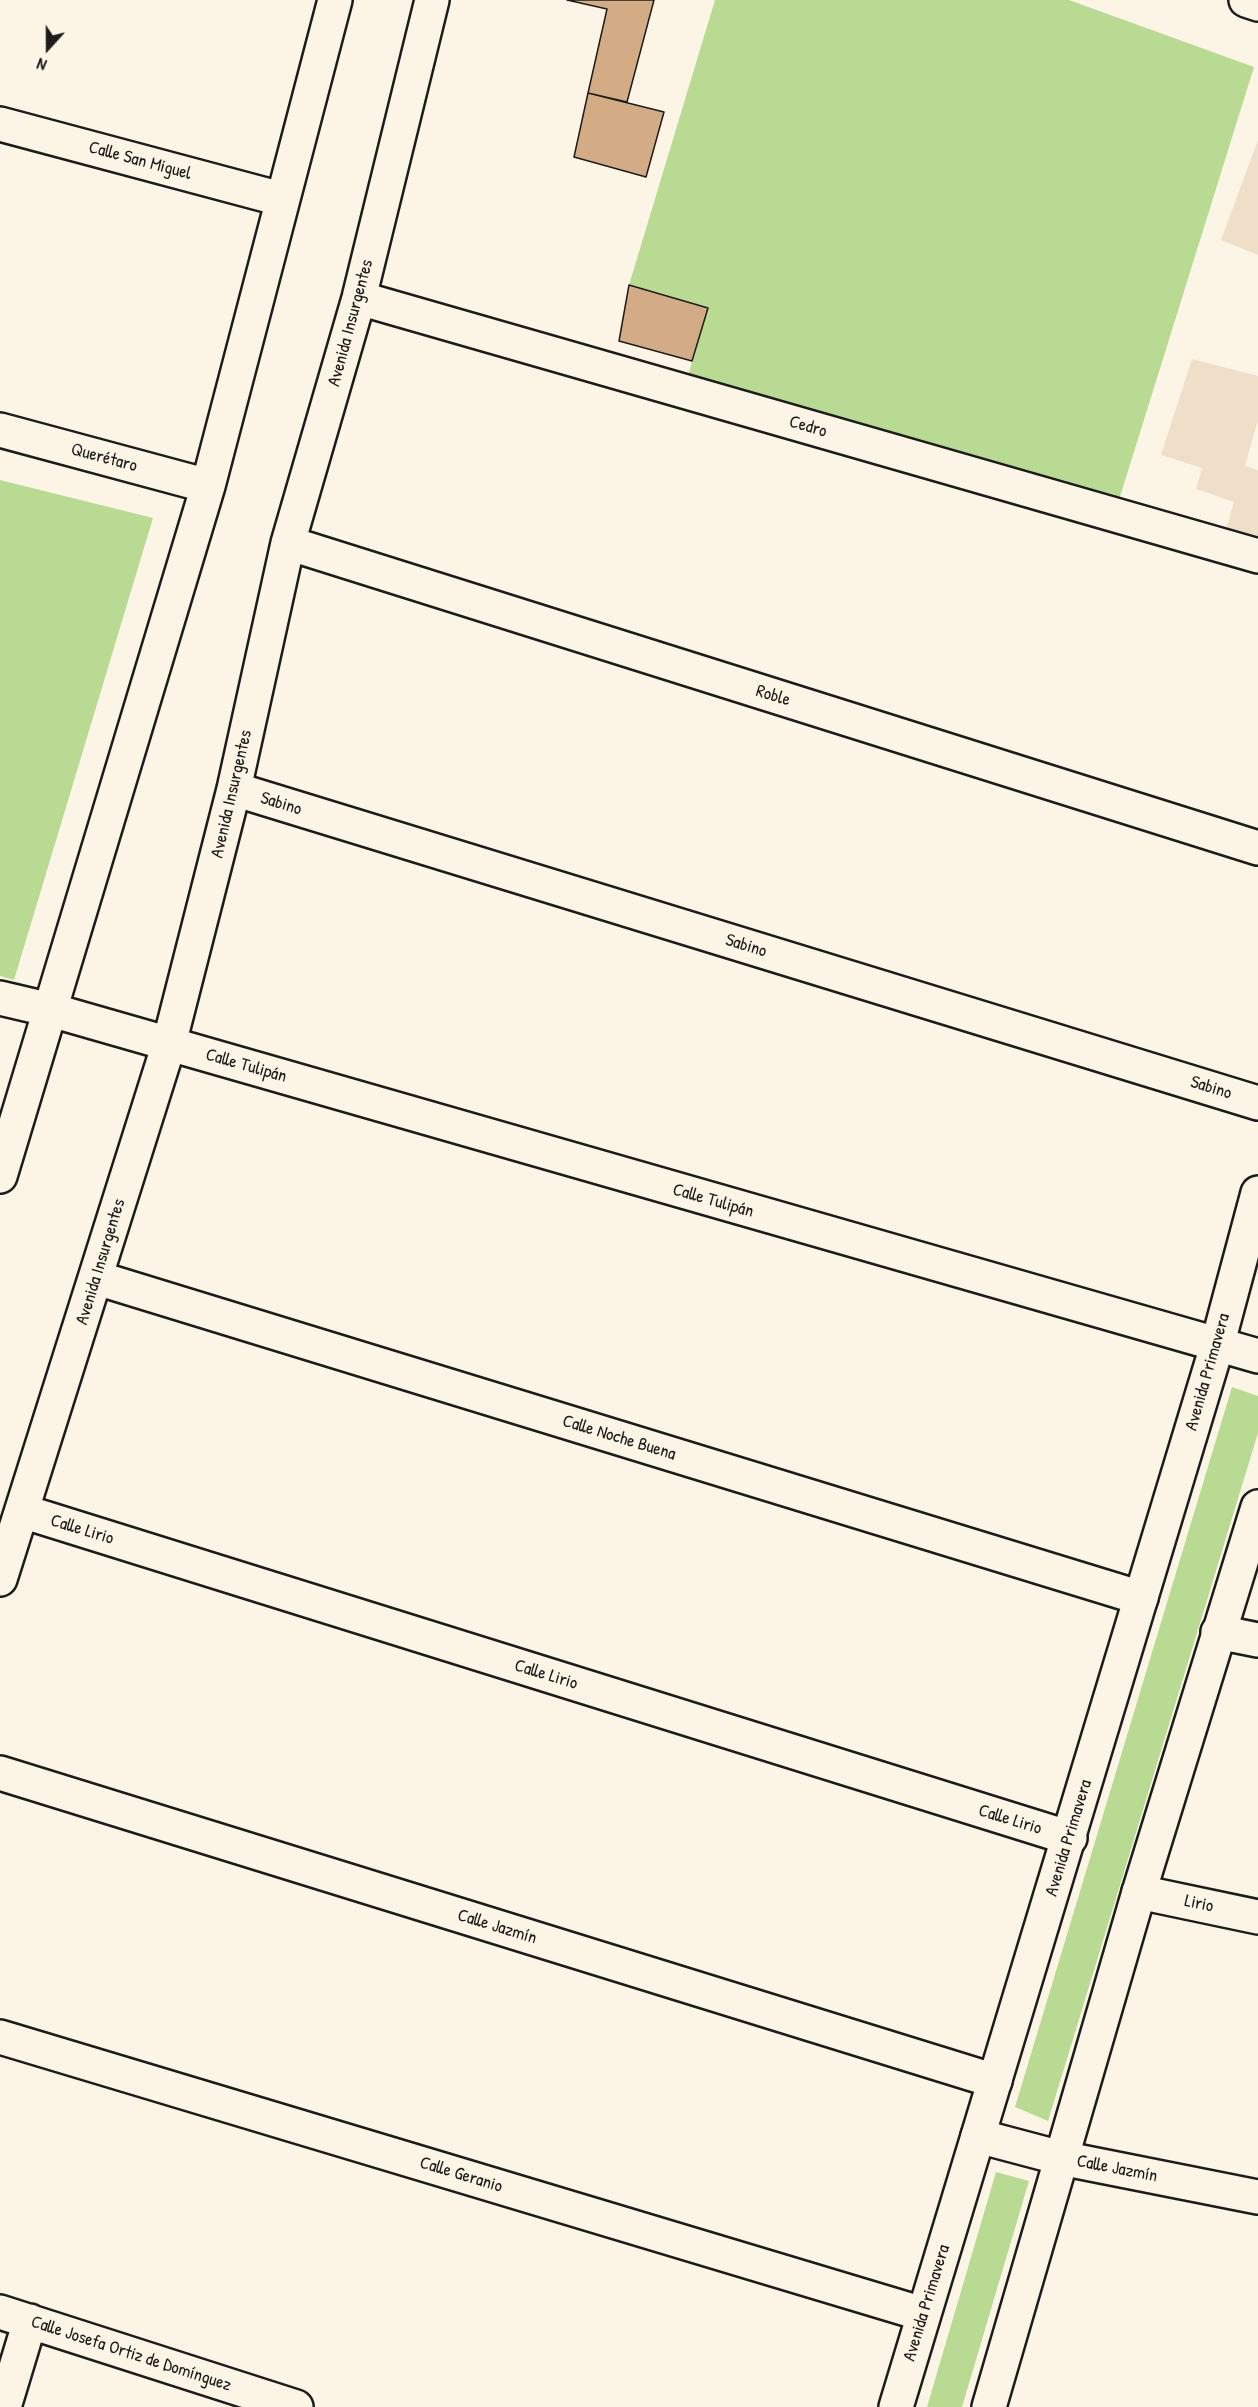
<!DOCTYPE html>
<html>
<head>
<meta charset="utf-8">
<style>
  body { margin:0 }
  #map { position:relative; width:1258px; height:2407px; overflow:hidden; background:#fcf5e5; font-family:"Patrick Hand",sans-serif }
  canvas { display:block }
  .north { position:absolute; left:18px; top:18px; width:60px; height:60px; -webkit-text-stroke:4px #fcf5e5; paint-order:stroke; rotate:201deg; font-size:16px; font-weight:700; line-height:24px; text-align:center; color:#1c1c1c }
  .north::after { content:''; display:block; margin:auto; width:21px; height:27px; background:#1c1c1c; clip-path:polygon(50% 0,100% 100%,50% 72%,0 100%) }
</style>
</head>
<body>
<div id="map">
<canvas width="1258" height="2407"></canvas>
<div class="north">N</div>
</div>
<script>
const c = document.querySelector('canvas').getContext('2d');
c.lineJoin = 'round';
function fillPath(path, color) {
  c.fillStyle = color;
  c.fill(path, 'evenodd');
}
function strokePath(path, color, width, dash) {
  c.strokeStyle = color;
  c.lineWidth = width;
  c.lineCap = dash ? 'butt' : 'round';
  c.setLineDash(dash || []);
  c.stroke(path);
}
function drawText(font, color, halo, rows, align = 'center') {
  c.font = font + ' "Patrick Hand",sans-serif';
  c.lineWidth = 4.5;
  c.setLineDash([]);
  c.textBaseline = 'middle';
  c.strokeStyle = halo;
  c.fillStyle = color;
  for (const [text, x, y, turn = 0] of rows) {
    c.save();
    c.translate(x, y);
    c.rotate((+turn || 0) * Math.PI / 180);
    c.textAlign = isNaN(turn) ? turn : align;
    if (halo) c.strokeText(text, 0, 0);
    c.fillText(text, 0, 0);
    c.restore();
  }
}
const built = new Path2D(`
  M1258 140V255L1221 240Z
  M1192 359 1258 376V420L1245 466 1258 470V549L1223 539 1234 502 1196 489 1202 468 1161 455Z`);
const green = new Path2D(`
  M715 0H1069L1254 67 1118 503 687 379 708 308 629 285Z
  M0 480 153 518 14 980 0 976Z
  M1232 1387 1258 1396V1433L1048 2121 1015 2107Z
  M996 2172 1029 2181 962 2407H927Z`);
const building = new Path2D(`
  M567 0H654L627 102 588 93 607 9Z
  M588 93 664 112 646 177 574 157Z
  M629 285 708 308 692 361 619 341Z`);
const street = new Path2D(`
  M0 124 281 199
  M359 298 1258 556
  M0 430 208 486
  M288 543 1258 848
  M234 789 1258 1103
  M0 998 51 1010 1258 1356
  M0 1176 208 486 335 0
  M97 1278 1141 1598
  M22 1511 1070 1838
  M0 1579 169 1044 234 789 288 543 359 298 432 0
  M1218 1632 1258 1640
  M0 1773 995 2081
  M1139 1892 1258 1917
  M0 2037 923 2314
  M978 2136 1061 2158 1258 2197
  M0 2312 296 2407
  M4 2407 30 2321`);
const secondary = new Path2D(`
  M1246 0 1258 4
  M896 2407 1217 1346 1258 1193
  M989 2407 1139 1892 1258 1507`);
const streetNames = [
  ["Calle San Miguel",140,161,15],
  ["Avenida Insurgentes",351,323,-75],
  ["Cedro",808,427,16],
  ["Querétaro",104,458,15],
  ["Roble",773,696,17],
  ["Avenida Insurgentes",232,794,-77],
  ["Sabino",281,804,17],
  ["Sabino",746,946,17],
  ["Calle Tulipán",246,1066,16],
  ["Sabino",1211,1088,17],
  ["Calle Tulipán",713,1201,16],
  ["Avenida Insurgentes",101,1262,-73],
  ["Avenida Primavera",1208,1372,-74],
  ["Calle Noche Buena",619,1438,17],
  ["Calle Lirio",82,1530,17],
  ["Calle Lirio",546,1675,17],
  ["Calle Lirio",1010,1820,17],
  ["Avenida Primavera",1069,1838,-73],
  ["Lirio",1199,1904,12],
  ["Calle Jazmín",497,1927,17],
  ["Calle Jazmín",1117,2169,11],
  ["Calle Geranio",461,2175,17],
  ["Avenida Primavera",927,2303,-73],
  ["Calle Josefa Ortiz de Domínguez",131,2354,18]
];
fillPath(built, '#f0dfc8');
fillPath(green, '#b9da93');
fillPath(building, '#d3ac85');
strokePath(building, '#1c1c1c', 1.5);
strokePath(street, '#1c1c1c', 38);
strokePath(secondary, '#1c1c1c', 38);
strokePath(street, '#fcf5e5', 33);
strokePath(secondary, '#fcf5e5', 33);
drawText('18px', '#1c1c1c', '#fcf5e5', streetNames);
</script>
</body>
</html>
